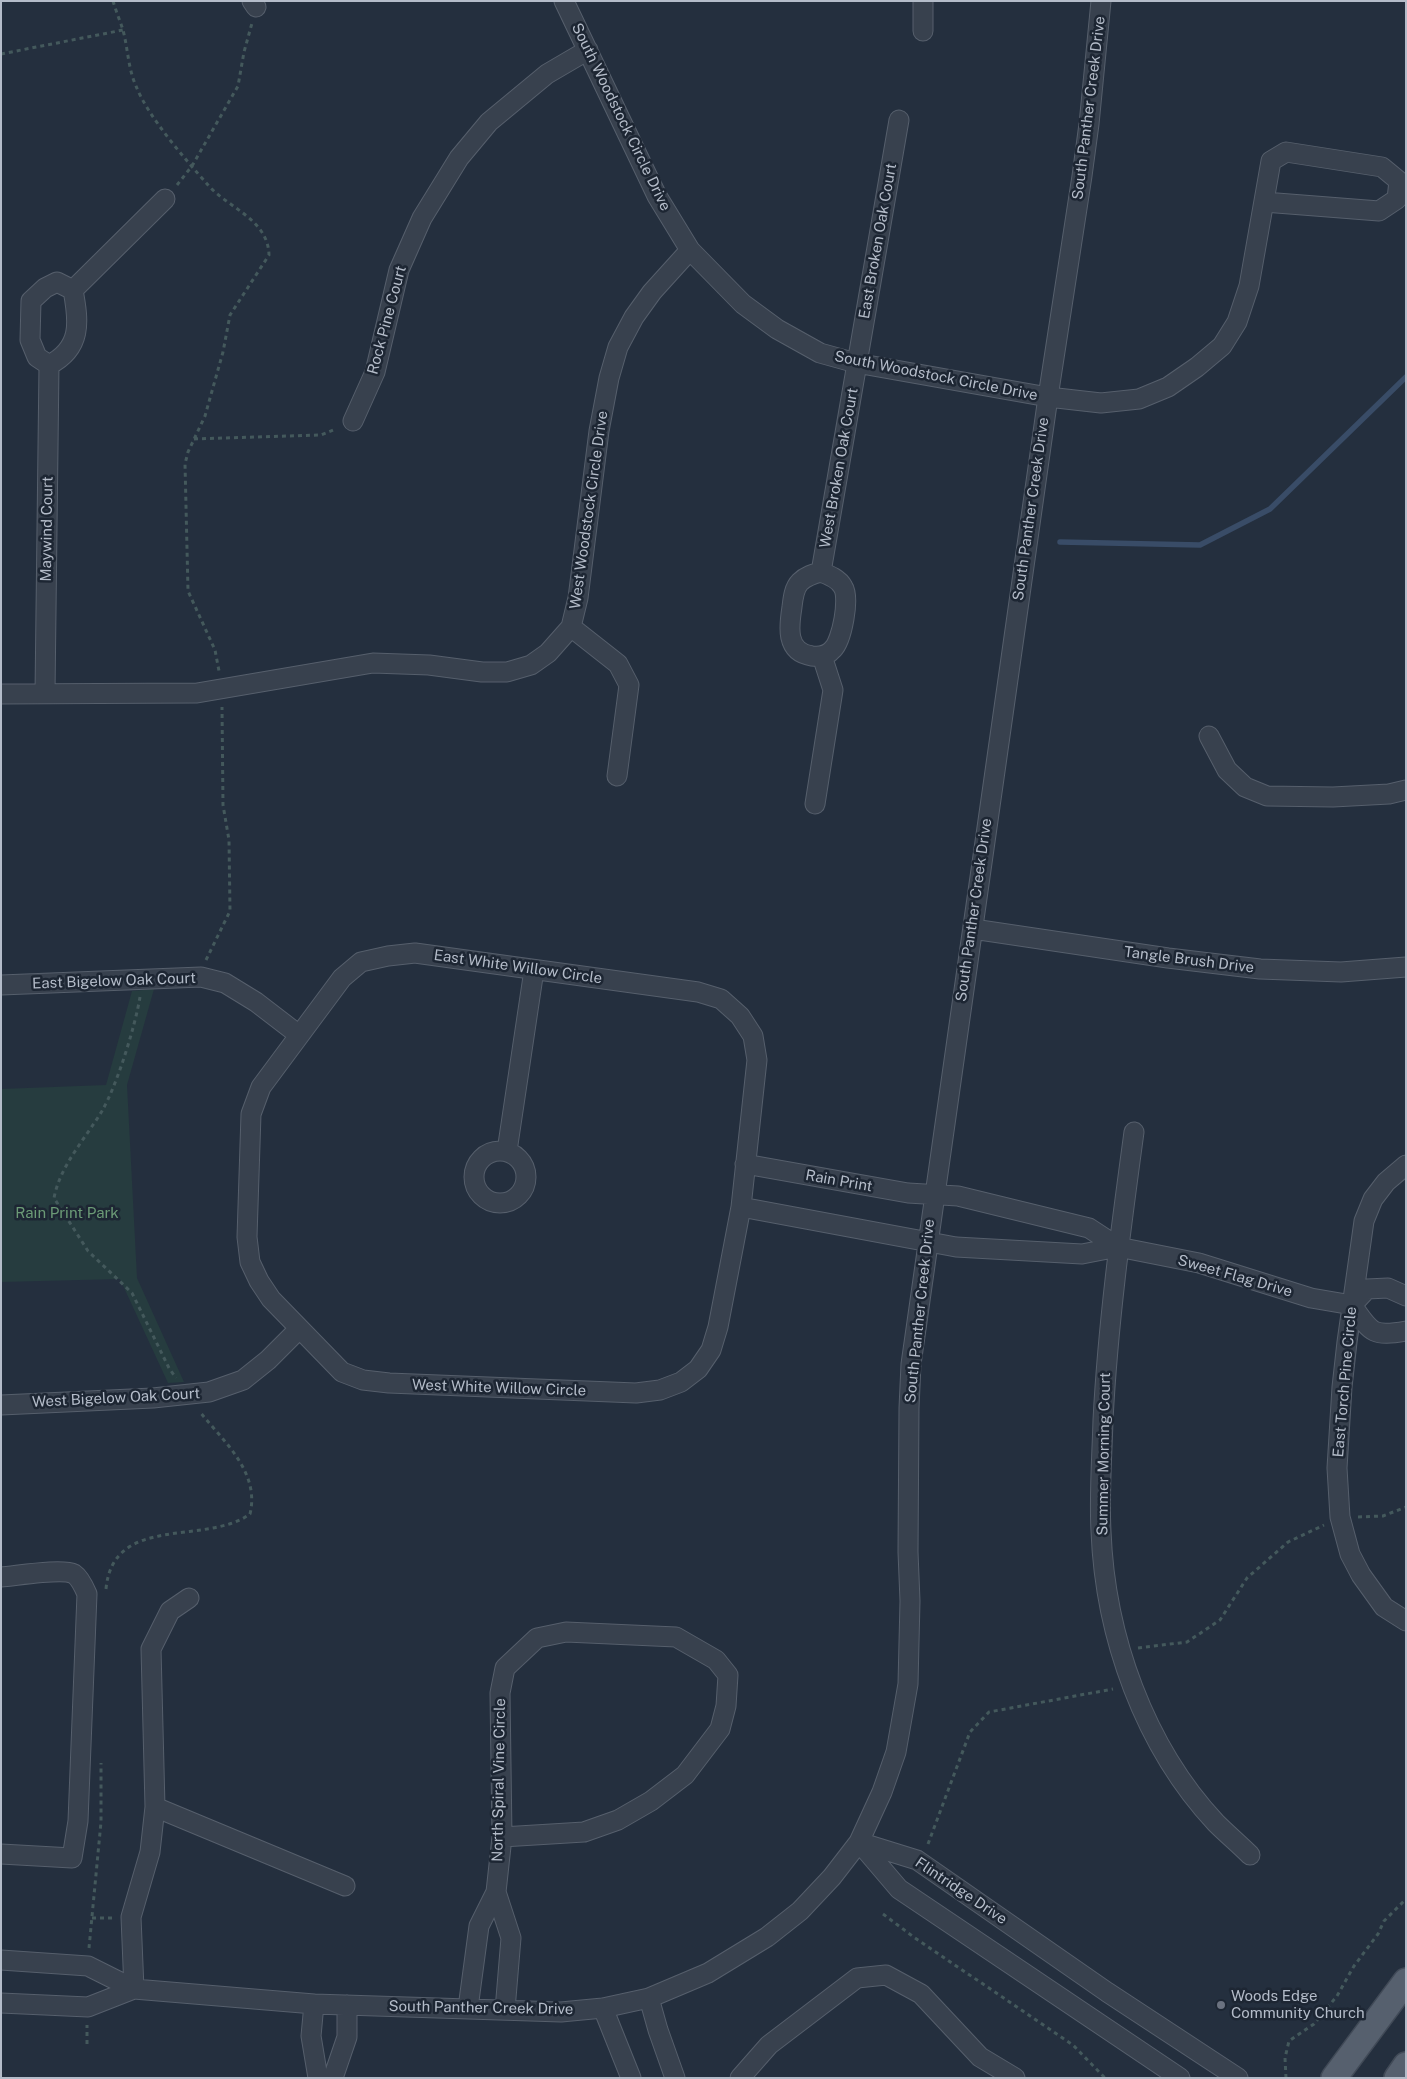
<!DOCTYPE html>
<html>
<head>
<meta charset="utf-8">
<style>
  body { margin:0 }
  #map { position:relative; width:1407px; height:2079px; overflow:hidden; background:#242f3e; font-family:"Public Sans",sans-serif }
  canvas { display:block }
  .frame { position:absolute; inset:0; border:2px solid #b4bcc9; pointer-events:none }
</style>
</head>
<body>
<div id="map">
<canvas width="1407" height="2079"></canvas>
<div class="frame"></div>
</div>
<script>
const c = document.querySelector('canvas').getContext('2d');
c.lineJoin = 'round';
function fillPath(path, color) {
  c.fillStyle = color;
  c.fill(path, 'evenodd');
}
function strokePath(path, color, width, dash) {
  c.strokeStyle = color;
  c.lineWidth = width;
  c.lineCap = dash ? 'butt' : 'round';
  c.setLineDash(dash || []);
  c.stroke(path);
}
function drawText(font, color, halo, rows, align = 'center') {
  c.font = font + ' "Public Sans",sans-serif';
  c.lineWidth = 5;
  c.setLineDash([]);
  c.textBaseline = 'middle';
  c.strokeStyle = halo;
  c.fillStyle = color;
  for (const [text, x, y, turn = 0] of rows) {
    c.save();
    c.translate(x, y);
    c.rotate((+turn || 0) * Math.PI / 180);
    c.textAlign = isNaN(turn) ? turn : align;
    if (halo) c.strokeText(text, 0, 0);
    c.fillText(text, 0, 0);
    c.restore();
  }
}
const green = new Path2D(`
  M154 989 127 1085 137 1278 184 1382 168 1383 120 1279 1 1282V1089L106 1085 132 991Z`);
const stream = new Path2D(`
  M1060 542 1200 545 1270 509 1406 377`);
const path = new Path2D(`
  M113 1C116 11 120 21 123 30 128 49 128 68 136 86 148 117 186 160 208 185 228 208 268 219 269 255L230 315 223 352 205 416 188 452 185 464 188 591 215 650 219 671
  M1 54 123 30
  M177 185 192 166 238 86 244 52 252 23
  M194 439 321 435 336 429
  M206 960 230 911 229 840 223 805 222 707
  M140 997C135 1027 117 1085 102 1111 85 1139 60 1166 54 1198L88 1251 132 1293 169 1368 176 1378
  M1358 1517 1383 1516 1406 1507
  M106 1589C113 1513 206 1546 250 1514 260 1472 224 1442 200 1412
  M1138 1648 1187 1642 1220 1620 1247 1578 1288 1542 1324 1525
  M928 1844 970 1732 989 1712 1113 1689
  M883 1914 915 1938 1073 2045 1105 2078
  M92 1918H114
  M89 1948 101 1822V1763
  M87 2044V2025
  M1286 2078 1285 2058 1289 2041 1314 2024 1337 1996 1354 1966 1378 1934 1384 1921 1406 1899`);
const minor = new Path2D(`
  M252 1 256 7
  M564 1 657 196 690 250 743 304 777 329 820 353 856 363 1048 397 1101 403 1139 399 1168 387 1197 367 1222 346 1237 322 1249 286 1271 161 1286 152 1382 167 1399 181 1397 199 1379 211 1264 202
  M923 31V1
  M57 282 73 290C79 322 82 348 49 365L37 357 30 340 31 301 45 288Z
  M73 290 165 199
  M353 421 375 372 399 270 422 218 459 158 489 122 547 74 588 50
  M821 572 899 120
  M821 572C829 575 839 579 843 587 850 598 842 640 833 649 828 655 820 657 812 656 785 652 789 626 792 607 793 598 794 588 800 582 806 576 813 574 821 572Z
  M571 627 618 664 629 685 617 776
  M45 693 49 365
  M1 694 197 693 373 663 429 665 482 672H507L531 665 548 653 571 627 578 598 599 431 609 378 618 347 634 317 652 292 690 250
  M1209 736 1227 770 1245 787 1267 796 1333 797 1389 794 1406 790
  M815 804 833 690 822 656
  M973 929 1168 958 1260 969 1341 972 1406 967
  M415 953 698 992 721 999 740 1016 753 1036 757 1060 741 1207 718 1327 711 1350 698 1369 681 1382 660 1390 636 1393 389 1383 363 1380 342 1372 271 1299 259 1281 250 1262 247 1237 251 1114 261 1087 342 978 361 962 388 956Z
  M1 985 201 977 225 983 256 1002 299 1035
  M1134 1132C1121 1228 1108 1323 1103 1420 1102 1457 1099 1494 1101 1531 1105 1636 1144 1746 1216 1823 1227 1834 1239 1844 1250 1855
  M474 1177a26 26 0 1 1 52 0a26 26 0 1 1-52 0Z
  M507 1151 534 970
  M745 1164 908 1193 958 1196 1089 1228 1118 1247
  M1406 1165 1386 1182 1373 1199 1364 1221 1347 1342 1342 1387 1337 1468 1340 1517 1350 1554 1361 1575 1384 1607 1406 1621
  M741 1207 956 1247 1082 1254 1118 1247 1199 1263 1311 1298 1352 1305C1371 1332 1371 1337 1406 1331
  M1352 1305 1367 1289 1388 1288 1406 1296
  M1 1405 153 1398 209 1392 243 1380 268 1360 299 1329
  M1 1577C16 1576 62 1568 74 1574 80 1578 84 1587 87 1594L78 1821 72 1858 1 1854
  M155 1807 345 1886
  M859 1842 917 1860 1107 1992 1238 2078
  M859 1842 899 1889 1180 2078
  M496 1892 511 1938 505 2010
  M1 1960 88 1966 134 1989 314 2004 561 2012 603 2008 649 1998 708 1973 767 1937 800 1911 832 1877 859 1842 882 1792 896 1752 908 1684 910 1601 908 1552 909 1408 911 1364 1048 397 1082 176 1089 124 1101 1
  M134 1989 131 1917 150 1852 155 1807 151 1649 170 1611 189 1598
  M649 1998 658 2030 675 2078
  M1 2003 88 2007 134 1989
  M314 2004 311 2036 318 2078
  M468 2008 479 1926 496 1892 502 1837 500 1693 505 1668 537 1638 566 1632 676 1637 716 1660 728 1675 726 1706 720 1729 685 1775 651 1801 618 1820 584 1832 502 1837
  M603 2008 631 2078
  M333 2078 347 2037V2005
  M740 2078 769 2045 857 1978 886 1975 921 1994 980 2057 1015 2078`);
const major = new Path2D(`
  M1334 2078 1406 1981
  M1397 2078 1406 2065`);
const markers = [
  [1221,2005,5,"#6b7280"]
];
const streetNames = [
  ["South Panther Creek Drive",1089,108,-83],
  ["South Woodstock Circle Drive",621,117,64],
  ["East Broken Oak Court",878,241,-80],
  ["Rock Pine Court",387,320,-75],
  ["South Woodstock Circle Drive",936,376,11],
  ["West Broken Oak Court",839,468,-80],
  ["South Panther Creek Drive",1031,509,-82],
  ["West Woodstock Circle Drive",589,510,-82],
  ["Maywind Court",47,529,-89],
  ["South Panther Creek Drive",974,910,-82],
  ["Tangle Brush Drive",1189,960,7],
  ["East White Willow Circle",518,967,8],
  ["East Bigelow Oak Court",114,981,-2],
  ["Rain Print",839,1181,10],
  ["Sweet Flag Drive",1235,1276,16],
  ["South Panther Creek Drive",920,1311,-84],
  ["East Torch Pine Circle",1345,1382,-85],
  ["West White Willow Circle",499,1388,2],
  ["West Bigelow Oak Court",116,1398,-3],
  ["Summer Morning Court",1104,1454,-89],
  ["North Spiral Vine Circle",499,1780,-89],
  ["Flintridge Drive",961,1891,34],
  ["South Panther Creek Drive",481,2008,1]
];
const parkNames = [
  ["Rain Print Park",67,1213]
];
const poiNames = [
  ["Woods Edge",1231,1996],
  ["Community Church",1231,2013]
];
fillPath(green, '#263c3f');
strokePath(stream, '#394c67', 5.5);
strokePath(minor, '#565f6c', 21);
strokePath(major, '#414a57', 28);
strokePath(path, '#44595c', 3, [4, 4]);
strokePath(minor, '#38414e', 19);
strokePath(major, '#56606e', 25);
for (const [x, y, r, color] of markers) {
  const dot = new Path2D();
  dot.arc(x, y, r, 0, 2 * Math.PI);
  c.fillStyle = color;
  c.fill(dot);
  strokePath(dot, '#1d2633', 2);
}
drawText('15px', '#b4bcc9', '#1d2633', streetNames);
drawText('15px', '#6b9a76', '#1d2633', parkNames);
drawText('15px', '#b4bcc9', '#1d2633', poiNames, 'left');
</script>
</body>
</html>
